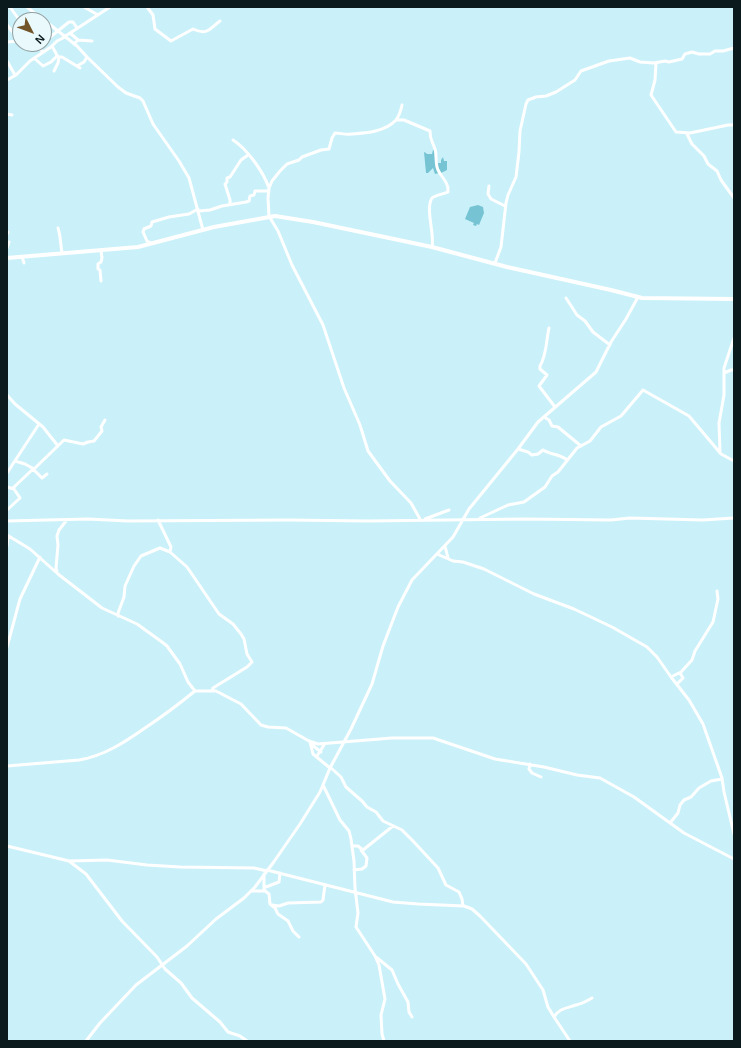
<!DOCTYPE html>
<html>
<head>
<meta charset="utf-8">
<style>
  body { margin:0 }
  #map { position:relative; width:741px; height:1048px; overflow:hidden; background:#caf1f9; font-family:Arial,sans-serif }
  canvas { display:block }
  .frame { position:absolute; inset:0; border:8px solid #0b1a1c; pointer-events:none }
  .north { position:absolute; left:12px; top:12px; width:40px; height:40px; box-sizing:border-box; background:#eaf9fc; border:1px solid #91a0a2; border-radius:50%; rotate:132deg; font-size:11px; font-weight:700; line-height:16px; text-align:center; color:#0b1a1c }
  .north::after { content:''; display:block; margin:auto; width:14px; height:18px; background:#715428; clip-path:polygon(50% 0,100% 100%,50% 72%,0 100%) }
</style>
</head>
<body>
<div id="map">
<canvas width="741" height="1048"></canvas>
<div class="frame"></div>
<div class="north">N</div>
</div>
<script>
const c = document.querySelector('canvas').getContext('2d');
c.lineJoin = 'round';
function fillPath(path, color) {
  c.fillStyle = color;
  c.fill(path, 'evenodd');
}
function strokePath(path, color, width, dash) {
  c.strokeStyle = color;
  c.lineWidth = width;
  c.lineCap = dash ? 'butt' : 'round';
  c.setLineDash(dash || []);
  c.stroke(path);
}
const green = new Path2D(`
  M433 150H434L438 163H441V160L443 157 444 161H447V170L441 173H439L435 174 433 168 428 173H426L424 152 426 153 427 154H432Z
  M478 205 483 207 484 213 479 225 477 224 476 226 473 225 474 223 465 219 470 207Z`);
const minor = new Path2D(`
  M7 7H8
  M10 7 20 21
  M27 7 43 20
  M84 7 98 15
  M147 7 153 15 155 29 171 41 193 29C208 36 210 28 220 21
  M44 20 77 46 87 57 118 87 126 93 140 98 143 101 153 124 179 161 189 178 203 230
  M7 25 20 41
  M70 33 78 40
  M64 37 110 7
  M7 42 20 41
  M44 42 69 22H73L77 28
  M35 44 43 52
  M74 44 78 40 92 41
  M52 46 58 57H62L80 68
  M34 58 43 66 51 62 57 56
  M7 61 15 75
  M656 63 655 80 651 95 676 132 690 133 728 125H734
  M77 66 84 62 87 57
  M54 71 58 63 59 57
  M7 80 16 75 30 61 51 47 57 41 65 37
  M402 105C401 110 399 116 396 120 385 132 366 133 351 134 346 135 340 133 335 133L332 138 329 149 321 150 302 157 299 160 287 164 280 171 272 181 269 188 268 198 269 216 278 231 292 265 323 325 344 388 360 425 368 451 390 481 411 503 420 519
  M7 114 12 115
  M396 120H404L430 131C430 141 432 140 435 149 437 156 435 163 438 170 442 178 449 183 448 192 444 194 435 195 432 198 425 209 435 235 432 247
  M687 134 692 144 704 156 708 164 717 171 721 180 734 198
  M233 140C247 149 263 171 269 188
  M489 186 488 194 491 199 505 206
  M230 204V200L225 184 227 182V178L230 177 241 160 248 155
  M199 211 210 210 222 206 246 202 249 201 250 196 254 195 255 191H269
  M58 228C61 237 60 243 62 252L61 253
  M7 234 8 232
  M151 243 147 241 143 232 144 229 151 226 152 222 169 217 189 214 198 209
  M7 248 9 242
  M101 251 102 258 101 262 98 264V269L100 270 101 281
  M22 257 24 263
  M495 263 501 247 506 203 508 195 516 177 519 152 520 131 526 104 528 100 536 97 546 96 556 92 575 80 581 71 609 61 630 58 640 62 654 63 665 61 669 62 682 59 685 54 692 52 699 54H710L715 51H723L734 48
  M566 298 577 315 585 321 593 332 610 345
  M549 328C546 341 547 354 540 366V369L547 375 539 386 555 407
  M724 373 731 370H734
  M7 395 15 404 43 427 58 446
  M544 417 549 420 552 426 558 427 581 446
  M518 449 528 452 532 455 538 454 543 450C551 455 560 454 567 460
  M720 452 719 423 724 395V368L734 338
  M15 461 25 464 34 469 64 440 83 444 88 442 94 441 102 431 101 427 105 420
  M7 473 39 424
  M7 487 14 489 20 498 7 510
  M13 488 33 469 42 478 47 474
  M480 518 508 505 524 502 545 487 552 476 558 472 577 448 590 441 601 427 621 416 643 390 689 416 721 454 734 461
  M425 519 449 510
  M158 520 171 547 170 552 187 567 219 614 233 624 241 634 244 639 247 654 252 662 247 667 213 688 212 691
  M7 521 88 519 128 521 289 520 368 521 525 519 611 520 630 518 703 520 734 518
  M7 535 30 549 58 574 102 608 137 624 162 642 167 646 180 664 188 682 195 691H216L241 704 261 725 268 727 286 728 309 741 318 744 392 738H433L495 759 544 767 577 775 600 778 634 797 684 833 734 859
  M7 546 8 536
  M445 546 448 558
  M437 554 453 561 463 562 484 569 534 594 574 609 612 627 647 647 657 657 671 677 689 700 703 724 722 778 724 792 734 834
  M57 572 56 568 58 545 57 536 59 530 66 521
  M118 616V613L124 597 125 586 134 566 141 556 160 548 170 552
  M7 647 20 599 40 557
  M671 677 681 672 692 660 695 651 713 622 718 599 717 591
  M677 684 683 678 680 673
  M311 744 321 752
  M317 756 324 745
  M530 764 529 769 532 773 541 777
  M7 766 79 760C104 756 125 742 145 728 163 716 179 704 195 691
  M330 767 341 777 346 787 362 801 367 807 376 812 383 821 402 830 413 841 438 868 446 885 459 892 462 899 463 906
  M330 768 351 729 372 684 383 646 398 607 412 580 453 537 469 509 518 449 538 422 596 372 611 342 626 319 638 297
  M323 785 340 820 349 831 351 839 354 861 355 888 358 913 356 927 375 956 379 965 385 999 381 1015 382 1034 384 1041
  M670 823 678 813 680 805 684 800 691 797 699 788 711 781 722 779
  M7 846 69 861 107 860 147 865 180 867 254 868 267 871
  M352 846H358L363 850 393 826
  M69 861 86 874 122 921 157 957 165 969 181 983 192 998 220 1022 228 1032 240 1036 247 1041
  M267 870 393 902 418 904 464 906 472 909 480 916 526 964 543 990 548 1007 554 1017 570 1041
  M354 870 362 869 366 866 367 858 361 850
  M264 874V890L269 894 270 904 275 908 278 914 288 921 293 931 299 937
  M266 887 279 882 280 873
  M251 891H265
  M272 905 279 906 288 903 321 902 323 900 325 885
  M376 957 392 970 398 984 408 1002 409 1012 412 1017
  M554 1017C559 1008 568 1008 576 1005 582 1004 587 1001 592 998
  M86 1041 100 1023 136 985 187 946 216 919 244 898 255 887 273 863 300 824 320 792 330 768 313 754 310 742`);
const major = new Path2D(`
  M7 258 138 247 214 227 275 216 313 222 432 247 507 267 611 290 642 298 734 299`);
fillPath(green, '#76c4d3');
strokePath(minor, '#fff', 3);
strokePath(major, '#fff', 4);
</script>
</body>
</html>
